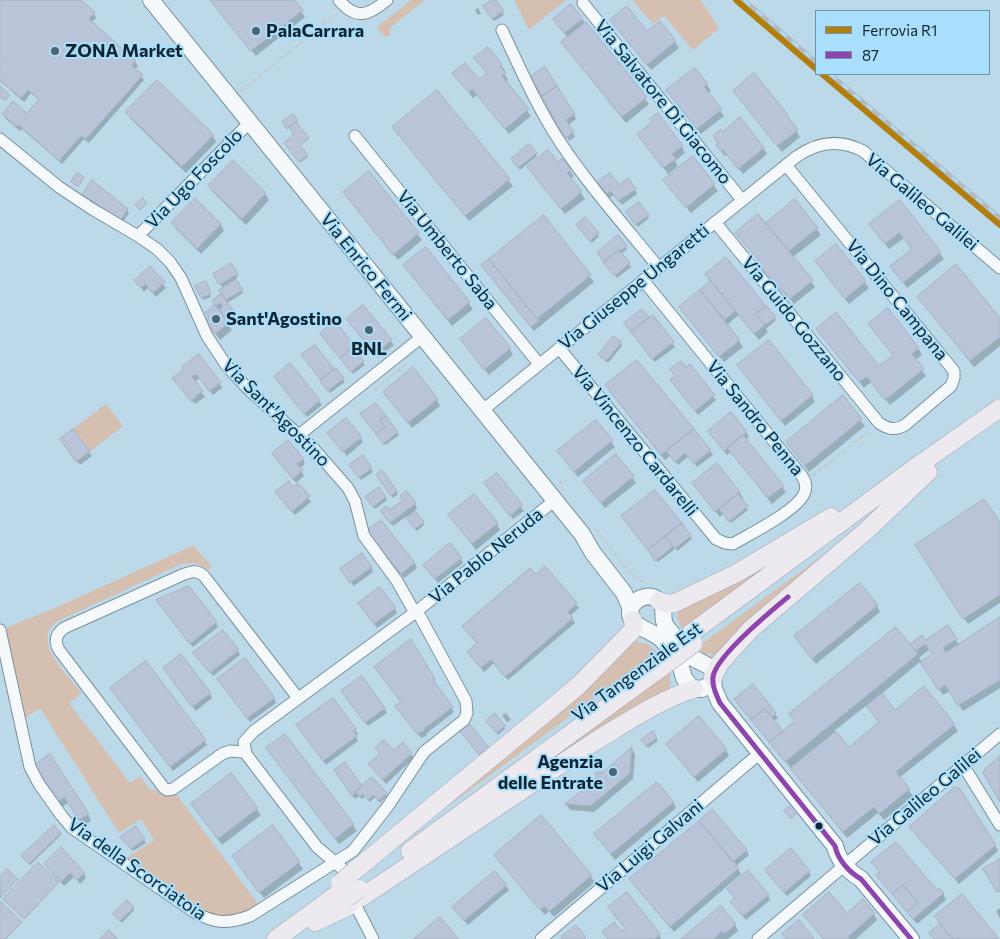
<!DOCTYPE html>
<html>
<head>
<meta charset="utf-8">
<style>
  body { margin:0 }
  #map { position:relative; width:1000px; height:939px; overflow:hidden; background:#bcd9e9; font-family:Commissioner,sans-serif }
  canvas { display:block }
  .legend { position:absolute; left:815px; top:10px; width:175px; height:65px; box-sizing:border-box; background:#a9dffc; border:1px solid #6c95aa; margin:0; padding:6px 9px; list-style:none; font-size:15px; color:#102530 }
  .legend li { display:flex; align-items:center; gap:10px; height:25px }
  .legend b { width:25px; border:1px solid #6c95aa }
</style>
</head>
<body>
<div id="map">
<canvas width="1000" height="939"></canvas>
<ul class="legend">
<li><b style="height:6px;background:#b27f0e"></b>Ferrovia R1</li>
<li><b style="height:6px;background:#8e44ad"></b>87</li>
</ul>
</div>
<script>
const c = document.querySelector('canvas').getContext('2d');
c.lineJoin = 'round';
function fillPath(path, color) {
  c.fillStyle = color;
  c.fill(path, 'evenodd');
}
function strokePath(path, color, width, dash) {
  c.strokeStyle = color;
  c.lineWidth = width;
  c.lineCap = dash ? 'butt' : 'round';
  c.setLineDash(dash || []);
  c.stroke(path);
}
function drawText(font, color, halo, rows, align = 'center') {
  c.font = font + ' Commissioner,sans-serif';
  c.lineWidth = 4;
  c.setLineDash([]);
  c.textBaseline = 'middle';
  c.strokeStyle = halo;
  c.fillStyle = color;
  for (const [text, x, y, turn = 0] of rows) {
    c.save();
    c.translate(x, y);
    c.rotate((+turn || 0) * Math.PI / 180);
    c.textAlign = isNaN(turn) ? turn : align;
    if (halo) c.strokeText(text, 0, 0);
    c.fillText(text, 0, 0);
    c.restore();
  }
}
const green = new Path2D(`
  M411 0H425L391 27 390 36H385L378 29V26Z
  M514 0H566L529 30Z
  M632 0H701L719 28 693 50 664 16 653 24Z
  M106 404 123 426 76 462 60 439Z
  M844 513 683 631 677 618 678 611Z
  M853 533 720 658 709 653 705 655 696 648Z
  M192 546H194L212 567 209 570C199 563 191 561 179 565L58 621C29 640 68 675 82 693L69 703 130 783 140 776 151 791 154 789 163 796 177 795 258 904V906L250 911 227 917 205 913 123 860 154 840 141 819 119 833 40 708 22 720 3 629 55 608Z
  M631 639 644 644 646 643 657 652 394 846Z
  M670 670V695L479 808Z`);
const shadow = new Path2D(`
  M0 0H79L94 13 96 18 91 23 135 62 138 66 135 69 144 80 89 143 84 139 62 164 22 129 20 131 6 119 3 114 27 115 40 101 31 93 24 102 0 81Z
  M210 0H293L305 17 256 56Z
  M495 0 504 15 494 21 485 6Z
  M478 8 481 13 478 15 475 10Z
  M582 19 649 104 626 123 566 48 568 38 557 24Z
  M612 21 647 32 660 22 679 48 651 70Z
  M476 58 501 65 505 71 503 72 508 80 506 83 531 116 509 134 477 95 473 98 458 79 479 81 487 74Z
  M695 69 707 85 711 91 707 94 724 116 701 134 668 91Z
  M754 75 787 116 800 137 782 152 734 91Z
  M532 77 574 114 576 119 568 125 575 137 569 141Z
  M437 91 513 186 469 221 397 133Z
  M127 112 213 136 216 142 186 173 130 118Z
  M293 116 297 122 296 123 309 139 299 146 308 157 301 162 285 143 296 135 284 122Z
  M638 135 682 147 685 153 675 161 678 166 668 174Z
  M715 138 763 148 767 154 743 174 727 155 725 156 721 151Z
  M536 153 537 156 520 170 514 162Z
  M693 158 718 191 691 213 665 181Z
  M562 160 574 176 570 179 585 199 565 214 528 167 558 164Z
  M233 162 265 194 269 200 246 225 213 192 209 186Z
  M369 173 422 240 398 260 344 193Z
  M619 186 635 189 637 194 622 205 614 195 610 198 601 187Z
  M83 195 127 210 129 213 123 222 85 197Z
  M795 201 821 235 793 257 815 287 794 304 788 296 787 297 763 269 760 262 741 239 766 225Z
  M899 201 944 259 907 288 892 267 913 250 904 238 889 249 874 230Z
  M629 215 648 216 649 218 638 227Z
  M543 217 594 282 534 331 485 270Z
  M172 223 220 224 224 231 201 254 176 229Z
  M579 228 598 234 599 236 592 243Z
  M836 246 869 288 849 304 816 262Z
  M626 247 627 249 621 254 631 267 617 278 600 256Z
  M426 249 473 309 452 326 409 272Z
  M230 265 238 277 235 279 243 293 227 303 239 320 230 327 232 330 220 340 206 321 210 318 207 313 216 305 214 301 223 294V288L214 275Z
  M150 268 166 288 156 297 148 288 144 292 136 281Z
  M707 274 774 318 776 320 766 329 768 332 759 340 739 315 727 325 743 347 724 362 680 307 711 282Z
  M207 285 211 297 203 300 202 297Z
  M923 303 1000 320V346L974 367Z
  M363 307 394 345 378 358 350 324Z
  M642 310 675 347 655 362 627 326Z
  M870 325 918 348 922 355 915 360 926 376 890 405 871 382 864 388 817 329 879 368 894 356Z
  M321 334 354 346 357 351 356 352 365 365 353 374Z
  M461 340 510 349 513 355 489 375Z
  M621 343 622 346 608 363 601 357 599 355Z
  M315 346 345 382 330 393 306 360Z
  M290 365 322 405 307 417 278 381Z
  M690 366 716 400 698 415 675 384 676 377Z
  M739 366 812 396 815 402 785 426Z
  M184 367 220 384 222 388 213 395 200 378 194 382 205 397 195 404 176 383 185 370Z
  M384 392 437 400 440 406 412 428Z
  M610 392 710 451 713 455 697 467 689 456 678 465 670 456 665 460Z
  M842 397 865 426 809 472 787 442Z
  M375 404 399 435 385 445 365 419Z
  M346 419 363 442 347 456 331 437Z
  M596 421 615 447 578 477 558 451Z
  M73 431 92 456 80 465 64 444Z
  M709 432H746L749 437 745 440 786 492 772 504 731 452 727 455Z
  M362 457 373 472 361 480 352 468Z
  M276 458 303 459 305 464 300 468 304 476 296 483Z
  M382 472 398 494 393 498 377 475Z
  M497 475 524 511 513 519 488 488Z
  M632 477 636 483 605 508 588 487Z
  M298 485 311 502 295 515 280 497Z
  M379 488 387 500 375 509 368 500Z
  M697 489 739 492 743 498 741 500 748 510 731 523 723 514 720 517Z
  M655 491 692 539 677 551 676 548 658 562 623 517Z
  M415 504 417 508 414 511 424 525 417 531 407 516 393 526 384 515Z
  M450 516 497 524 500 530 476 550Z
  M1000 525V603L968 624 920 552Z
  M373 540 414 563 417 568 404 578Z
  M460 558 463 563 438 583 427 570Z
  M371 567 373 572 354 586 345 574Z
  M545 568 579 608 570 616 575 623 508 680 494 663 484 672 471 656 478 644 467 631Z
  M160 605 216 623 218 627 193 647Z
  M877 606 880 612 816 664 795 637Z
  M362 608 395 609 397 613 377 628Z
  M1000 619V688L963 711 950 691 943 695 925 668 934 655 930 649 919 658 921 661 881 694 895 711 954 725 958 731 899 778 913 796 884 820 878 813 847 838 735 699 753 686 775 714 778 718 774 721 783 733 795 722 790 714 910 646 922 637 925 642 948 627 959 645ZM867 705 880 723 848 748 834 731Z
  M411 641 436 684 434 685 454 712 427 733 426 736 421 738 399 710Z
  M238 651 240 655 213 676 198 657Z
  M146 662 207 745 173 771 114 692Z
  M167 673 210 694 212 698 196 711Z
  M221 684 274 698 276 703 250 722Z
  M345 696 384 708 387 713 368 726Z
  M333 700 355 730 358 734 356 736 358 741 326 765 300 729Z
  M506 713 511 720 507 722 502 715Z
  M495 715 505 729 498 735 489 723Z
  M652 733 658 741 648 748 643 740Z
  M403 744 414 758 386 784 369 764 380 754 377 748 394 752Z
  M268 749 353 825 357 831 339 844Z
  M632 749 635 755 633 779 594 812 570 810 566 804Z
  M672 750H726L729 756 698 782Z
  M34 767 88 814 91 821 83 826 68 803 62 807Z
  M231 775 261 815 222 845 192 805Z
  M339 775 362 788 386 794 387 796 380 803 375 797 370 802 365 796 362 799 359 796 355 799Z
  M673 802 676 808 615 860 596 835Z
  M541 817 595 882 554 917 549 911 545 915 496 856Z
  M54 827 61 835 30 865 23 858Z
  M136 827 146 843 133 851 123 840Z
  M273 827 303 869 264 898 237 862Z
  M915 833 995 845 998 851 959 884Z
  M746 850 749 855 736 866 741 874 674 932 631 880Z
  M873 862 943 893 946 900 917 924 881 881 878 875 880 873Z
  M45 864 84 874 86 878 80 884 74 877 64 886Z
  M495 872 509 890 468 925 456 911Z
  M809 872 811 876 787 896 769 874Z
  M58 883 25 919 5 900Z
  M728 889 768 895 770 900 746 920 734 906 736 899Z
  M627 894 659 935 661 939H608L626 929 613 914Z
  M0 903 21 923 6 939H0Z
  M133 908 134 910 122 923 116 917Z
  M1000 908V918L996 911Z
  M874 914 877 920 856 939H823L805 916Z
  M735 924 738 931 728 939H683Z`);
const building = new Path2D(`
  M0 0H81L95 12 89 19 136 61 132 65 143 75 86 139 81 136 59 161 19 125 17 127 2 114 13 101 27 113 39 99 28 90 21 98 0 80Z
  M210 0H295L303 10 251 51Z
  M492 0H496L504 11 492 19 483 6Z
  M571 4 583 19 564 33 553 19Z
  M627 6 647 31 660 21 676 41 647 65 610 20Z
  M586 22 647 97 622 117 561 42Z
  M488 47 502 64 500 66 506 73 502 76 529 109 505 129 472 89 469 93 452 73 465 63 479 79 487 73 474 58Z
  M545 67 557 86 542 96 530 77Z
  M695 68 708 84 704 87 722 109 697 129 666 90Z
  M754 73 788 115 787 116 798 130 777 146 733 91Z
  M157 80 214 135 182 167 125 112Z
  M0 86 10 95 5 101 0 97Z
  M557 86 575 114 566 120 574 132 566 138 557 125 542 96Z
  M437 90 510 179 465 216 392 127Z
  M658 113 683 146 672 154 676 159 663 168 637 134 652 122 650 119Z
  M293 114 298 120 287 129 282 122Z
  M740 117 764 148 738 169 723 150 721 151 716 145 718 143 714 138V135L721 129 723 131Z
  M296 122 309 138 300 145 308 155 299 162 284 143 294 134 289 127Z
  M529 144 537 153 518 168 511 159Z
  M548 150 558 162 562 158 571 169 567 173 582 192 561 209 527 167Z
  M693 156 715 184 686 208 663 180Z
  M233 160 266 193 242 219 208 186Z
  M369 171 419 233 393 255 343 192Z
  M77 173 84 177 78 187 71 182Z
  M610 173 619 185 628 178 636 189 618 201 611 191 607 194 597 182Z
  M92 180 128 209 121 220 82 195Z
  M143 198 147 203 140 210 135 205Z
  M195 198 221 224 197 249 171 223Z
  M795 199 818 228 789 251 766 223Z
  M900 200 941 252 903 283 890 266 912 249 899 233 885 244 869 224Z
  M639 202 649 215 635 225 626 212Z
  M758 214 813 280 790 299 784 291 782 292 757 262 759 261 735 233Z
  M544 215 591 275 537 319 489 259Z
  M585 217 599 233 590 241 576 225Z
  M618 235 627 246 620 251 619 250 604 262 597 253Z
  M836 244 866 281 845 299 815 261Z
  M426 247 470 302 448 320 403 265Z
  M619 250 630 263 615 276 603 263Z
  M726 257 766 306 756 314 765 325 754 334 705 274Z
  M489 259 537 319 538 318 540 320 531 327 481 265Z
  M231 263 238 274 219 285 213 274Z
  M956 264 1000 318V337L970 361 917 297Z
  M150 266 165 282 153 293 145 284 141 288 134 281Z
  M236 279 243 290 226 300 219 290Z
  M206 281 211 294 201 298 195 286Z
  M711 281 735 311 725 320 700 290Z
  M700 290 740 340 719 357 679 307Z
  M221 294 238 316 229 323 219 310 223 306 220 303 216 306 212 301Z
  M215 305 229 323 215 334 205 320 209 317 205 313Z
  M363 305 392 340 375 354 346 319Z
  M766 306 776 317 765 325 756 314Z
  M888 308 919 348 912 354 924 369 885 400 867 377 859 382 816 329 836 312 879 366 893 355 868 324Z
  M642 309 649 317 631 332 624 323Z
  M653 315 674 342 652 359 631 332Z
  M486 318 511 348 484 370 460 339Z
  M335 321 355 346 340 358 320 334Z
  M613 336 622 342 606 361 598 355Z
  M769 340 813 395 781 421 737 365Z
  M315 345 334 369 321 380 301 355Z
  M354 347 364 361 351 372 340 358Z
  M199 354 221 383 209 391 196 374 192 377 203 391 191 401 172 378 184 369 182 367Z
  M637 360 694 429 661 455 605 385Z
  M681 361 686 367 690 364 715 395 695 411 670 380 675 376 670 369Z
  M290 363 320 400 304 414 274 377Z
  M413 367 438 399 408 423 383 392Z
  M336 368 344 378 328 391 320 381Z
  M843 395 862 419 805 466 786 442Z
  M376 403 386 416 380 420 385 427 376 434 360 414Z
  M731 412 747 432 724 451 708 431Z
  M386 416 398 432 383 444 376 434 385 427 380 420Z
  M346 418 362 437 343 452 327 433Z
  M596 420 613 440 574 472 557 451Z
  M73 429 90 451 76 462 60 439Z
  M694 429 711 450 694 464 685 453 675 462 666 451Z
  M743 435 784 486 768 498 727 448Z
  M288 440 304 459 297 464 303 470 293 479 272 454Z
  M616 454 634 476 601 503 583 481Z
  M363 455 372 468 359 478 349 465Z
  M717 463 740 492 715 512 692 483Z
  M382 470 397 491 391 496 376 475Z
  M497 473 523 505 510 516 484 483Z
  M289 481 293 487 298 483 310 496 292 512 275 492Z
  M379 487 386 497 373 507 365 497Z
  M655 490 682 523 648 550 621 516Z
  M407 491 416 503 390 523 380 511 386 506 389 510 403 500 400 496Z
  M474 494 498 523 472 544 448 515Z
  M738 494 748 506 729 522 719 509Z
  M984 499 1000 522V595L963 619 915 545Z
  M415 511 424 522 415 529 406 518Z
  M381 520 415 563 401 574 369 535 368 530Z
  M682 523 691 536 675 549 665 536Z
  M665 536 673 547 655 561 648 550Z
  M450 543 462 558 435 579 423 565Z
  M362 553 372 567 350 583 340 569Z
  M545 566 577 603 568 612 573 618 505 677 491 660 481 668 467 652 477 643 462 626 530 568 536 574Z
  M860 583 878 605 812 659 794 636Z
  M189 586 217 622 190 644 156 600Z
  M380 587 396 608 374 624 358 603Z
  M1000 617V680L958 706 945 685 938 690 920 662 932 654 925 644 916 651 910 644 922 635 925 640 948 625 957 639 943 648 946 652Z
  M896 627 918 654 785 762 769 742 795 721 789 714Z
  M223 630 239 650 210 673 193 653Z
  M411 639 435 679 433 680 453 707 425 728 424 731 417 734 395 706 401 702 374 667Z
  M181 654 211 693 192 707 163 668Z
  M245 658 275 698 247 718 217 679Z
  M146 661 206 740 170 767 110 688Z
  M362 676 385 708 365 723 341 691Z
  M753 684 776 713 772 717 765 709 751 720 734 699Z
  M924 686 955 724 896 772 910 789 879 814 874 807 843 832 790 768 836 731 849 747 879 722 866 706 882 693 895 710Z
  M333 698 356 729 354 731 357 736 323 761 296 725Z
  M765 709 783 731 769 742 751 720Z
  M495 713 505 726 496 733 486 721Z
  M699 716 727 749 694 777 666 744Z
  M469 723 489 748 479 755 460 731Z
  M653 731 657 738 646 746 641 740Z
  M285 734 354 824 335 839 266 748Z
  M384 740 394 750 403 742 412 753 383 780 368 764 380 753 375 748Z
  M632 747 630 773 591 806 565 804 596 778V772H603Z
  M50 754 89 814 79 820 64 797 58 802 32 767Z
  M1000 756V802L983 773 985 769Z
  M345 762 362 786 352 796 334 770Z
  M231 773 258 808 218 839 191 804Z
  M372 777 387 793 378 801 373 795 368 800 363 794 360 797 355 792Z
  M657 782 674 802 611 854 594 834Z
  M955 787 960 789 996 845 955 879 909 827Z
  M789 806 796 814 791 819 784 811Z
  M712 809 747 850 733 862 699 821Z
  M541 815 592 875 549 912 545 906 540 910 494 855Z
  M699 821 739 868 670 927 629 879Z
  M54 825 61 833 29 864 21 856Z
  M273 825 300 862 259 893 232 856Z
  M136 826 145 839 131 849 120 837Z
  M896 842 937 890 939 888 944 893 913 919 907 912 918 903 903 885 892 894 876 875 880 872 871 862Z
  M61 847 85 873 77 880 70 873 61 882 44 864Z
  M791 848 810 871 784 893 765 870Z
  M1000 859V891L997 892 983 869Z
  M38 862 59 882 24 919 3 899Z
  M7 869 18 879 0 898V876Z
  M748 870 769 895 743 916 730 902 735 898 727 889Z
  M495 871 507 885 464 921 452 907Z
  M903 885 918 903 907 912 892 894Z
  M627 892 660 934 655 939H608L602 932 614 922 622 931 625 928 608 907Z
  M829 892 847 913 863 899 875 913 848 937 850 939H824L803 915Z
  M962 894 999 939H953L940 924 935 916Z
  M127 900 134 907 120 921 113 914Z
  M0 901 22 922 5 939H0Z
  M721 906 736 924 724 934 722 931 714 939H681Z
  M440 917 459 939H414Z
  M799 920 814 938 813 939H786L782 934Z
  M940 924 953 939H934L929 933Z
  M576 925 586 937 584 939H562L561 937Z
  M109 930 118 939H100Z`);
const path = new Path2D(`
  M241 91 337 14
  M374 390 409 362
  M812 476 871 430
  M560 480 563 490
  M595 529 629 572 645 584`);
const street = new Path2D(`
  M339 0C356 21 369 15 387 0
  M583 3 742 200
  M502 30C520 68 537 107 560 142 589 186 625 226 659 268
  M355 136 539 364
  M0 139 59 187 92 209 138 236 157 249 170 262 181 278 207 336 226 365 248 389 313 448 348 488 355 501 364 536 397 581 415 613
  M715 222 879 423C888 429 895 431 905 425L951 386 954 378V371L786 165
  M138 236 249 123
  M559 348 716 539 725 543 733 544C750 534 796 511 804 494 807 488 806 482 802 476L643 280
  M483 410 796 157C817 142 840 139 863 151L1000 268
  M299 435 423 336
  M0 630 30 767 39 784 61 815 72 828 194 912C216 924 227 924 250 916L353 851 388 806 424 752 464 720 467 713 466 701 417 611
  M244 752 230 751 222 754 173 789 167 790 164 788 59 650C54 641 56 634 64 628L182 575C190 572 197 569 204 576L298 698
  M963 765 1000 825
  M851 860 1000 734
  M373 939 357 908 345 871 317 847 246 754 244 742 254 731 417 611 555 500
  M541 939 760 753
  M758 939 845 865`);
const secondary = new Path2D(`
  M151 0 582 534 593 553 624 593 631 609
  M665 643C656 631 641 631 633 621 622 607 644 589 658 600 666 606 662 613 664 621 665 627 671 632 675 637
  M680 664 684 678 692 688 702 689 711 684C721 663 699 665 689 655
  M713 677 714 689 720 703 835 846C838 860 849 872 861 879L911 939`);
const primary = new Path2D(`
  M659 601 667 604 675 603 737 573 831 517
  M687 636 916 467 1000 408
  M713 677 720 663 751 629 867 530 928 472
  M410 851 666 664
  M353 872 578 686 631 632 634 627 633 620
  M362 897 597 740C627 722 661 699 694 689
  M315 922 349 906
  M276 939 343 890`);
const rail = new Path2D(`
  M744 0 816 62
  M830 74 1000 218`);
const primaryBridge = new Path2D(`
  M666 664 693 644
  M340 883 353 872
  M346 898 359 889`);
const bus1 = new Path2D(`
  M788 597C771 611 716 656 713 677 712 686 716 694 720 703L835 846C838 860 849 872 861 879L911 939`);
const rail1 = new Path2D(`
  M736 0 816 69
  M822 74 1000 225`);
const markers = [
  [256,31,5,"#4c6471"],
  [55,51,5,"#4c6471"],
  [216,319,5,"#4c6471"],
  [369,330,5,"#4c6471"],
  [613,772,5,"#4c6471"],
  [819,826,4.5,"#102530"]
];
const poiNames = [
  ["PalaCarrara",266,31],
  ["ZONA Market",65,51],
  ["Sant'Agostino",226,319],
  ["BNL",369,349,"center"],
  ["Agenzia",603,762,"right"],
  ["delle Entrate",603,783,"right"]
];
const streetNames = [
  ["Via Salvatore Di Giacomo",663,102,51],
  ["Via Ugo Foscolo",194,179,-46],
  ["Via Galileo Galilei",922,202,40],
  ["Via Umberto Saba",447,250,51],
  ["Via Enrico Fermi",366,267,51],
  ["Via Giuseppe Ungaretti",634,287,-39],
  ["Via Dino Campana",897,300,51],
  ["Via Guido Gozzano",794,319,51],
  ["Via Sant'Agostino",276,413,45],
  ["Via Sandro Penna",755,418,51],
  ["Via Vincenzo Cardarelli",635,441,51],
  ["Via Pablo Neruda",486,556,-39],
  ["Via Tangenziale Est",637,672,-36],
  ["Via Galileo Galilei",925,797,-40],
  ["Via Luigi Galvani",650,846,-40],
  ["Via della Scorciatoia",137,869,35]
];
fillPath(green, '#d5bfb1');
fillPath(shadow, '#0003');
fillPath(building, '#b9c4d8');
strokePath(building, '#a6b2c2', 1);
strokePath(street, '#7a919d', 13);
strokePath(secondary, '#7a919d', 18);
strokePath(primary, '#a5a6b5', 19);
strokePath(path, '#c1cacf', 2, [5, 2.5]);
strokePath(street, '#f5f9fc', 11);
strokePath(secondary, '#f5f9fc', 16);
strokePath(primary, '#ece9ef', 18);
strokePath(rail, '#b3babe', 4.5);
strokePath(rail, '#a9dffc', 2.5, [8]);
strokePath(primaryBridge, '#a5a6b5', 19, []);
strokePath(primaryBridge, '#ece9ef', 18);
strokePath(bus1, '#8e44ad', 5);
strokePath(rail1, '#b27f0e', 6);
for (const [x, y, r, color] of markers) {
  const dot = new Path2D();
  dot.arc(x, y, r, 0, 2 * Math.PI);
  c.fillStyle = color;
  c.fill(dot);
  strokePath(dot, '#a9dffc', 2);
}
drawText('bold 18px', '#102530', '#a9dffc', poiNames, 'left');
drawText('18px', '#102530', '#a9dffc', streetNames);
</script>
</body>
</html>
